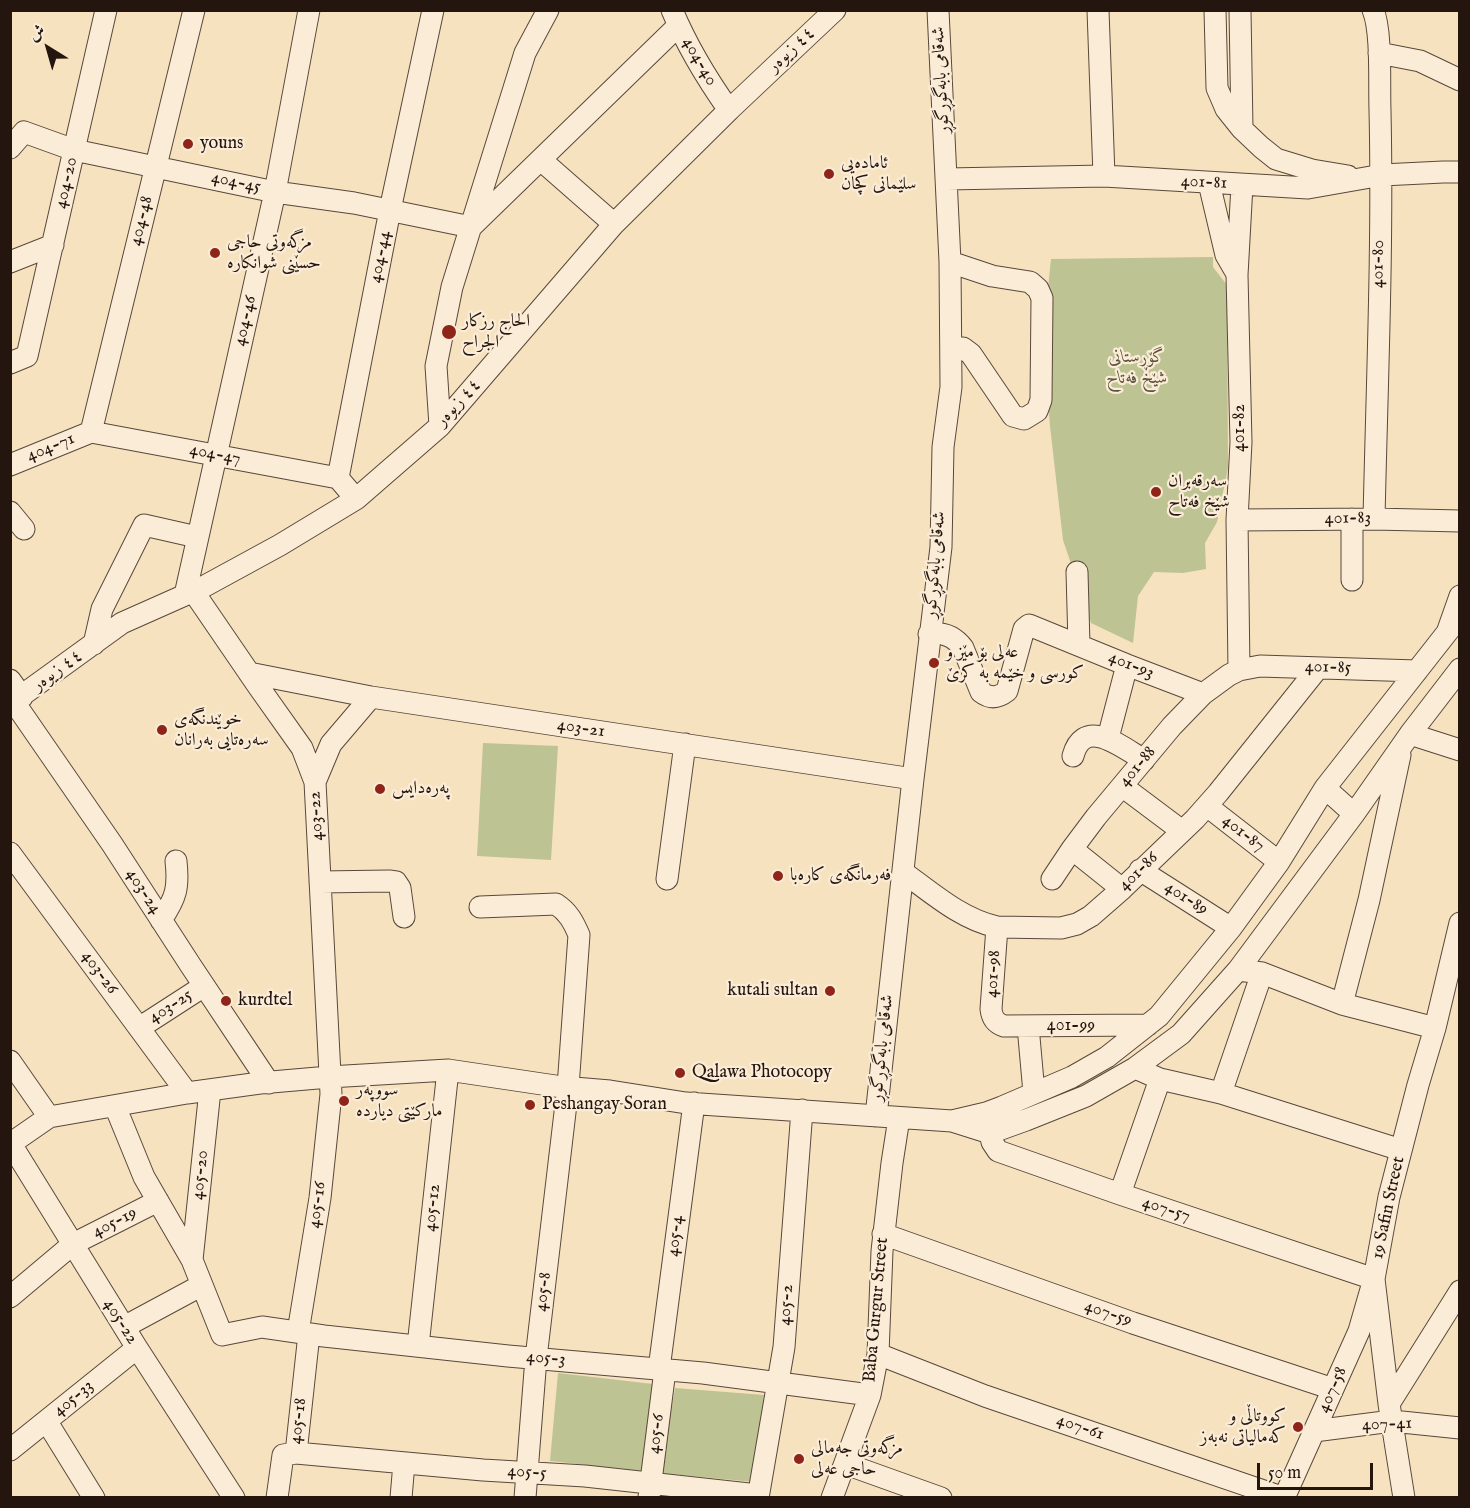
<!DOCTYPE html>
<html>
<head>
<meta charset="utf-8">
<style>
  body { margin:0 }
  #map { position:relative; width:1470px; height:1508px; overflow:hidden; background:#f7e2c0; font-family:"IM FELL English",Amiri,serif }
  canvas { display:block }
  .frame { position:absolute; inset:0; border:12px solid #24150f; pointer-events:none }
  .north { position:absolute; left:18px; top:18px; width:60px; height:60px; -webkit-text-stroke:4px #faecd6; paint-order:stroke; rotate:323deg; font-size:16px; font-weight:700; line-height:24px; text-align:center; color:#24150f }
  .north::after { content:''; display:block; margin:auto; width:21px; height:27px; background:#24150f; clip-path:polygon(50% 0,100% 100%,50% 72%,0 100%) }
  .scale { position:absolute; left:1257px; top:1463px; width:116px; height:27px; box-sizing:border-box; border:3px solid #24150f; border-top:0; padding-left:8px; font-size:18px; line-height:21px; white-space:nowrap; color:#24150f; -webkit-text-stroke:4px #faecd6; paint-order:stroke }
</style>
</head>
<body>
<div id="map">
<canvas width="1470" height="1508"></canvas>
<div class="frame"></div>
<div class="north">ش</div>
<div class="scale">50 m</div>
</div>
<script>
const c = document.querySelector('canvas').getContext('2d');
c.lineJoin = 'round';
function fillPath(path, color) {
  c.fillStyle = color;
  c.fill(path, 'evenodd');
}
function strokePath(path, color, width, dash) {
  c.strokeStyle = color;
  c.lineWidth = width;
  c.lineCap = dash ? 'butt' : 'round';
  c.setLineDash(dash || []);
  c.stroke(path);
}
function drawText(font, color, halo, rows, align = 'center') {
  c.font = font + ' "IM FELL English",Amiri,serif';
  c.lineWidth = 4.5;
  c.setLineDash([]);
  c.textBaseline = 'middle';
  c.strokeStyle = halo;
  c.fillStyle = color;
  for (const [text, x, y, turn = 0] of rows) {
    c.save();
    c.translate(x, y);
    c.rotate((+turn || 0) * Math.PI / 180);
    c.textAlign = isNaN(turn) ? turn : align;
    if (halo) c.strokeText(text, 0, 0);
    c.fillText(text, 0, 0);
    c.restore();
  }
}
const green = new Path2D(`
  M1213 257V267L1227 285 1228 468 1217 522 1205 543 1206 569 1183 573 1154 572 1138 596 1133 643 1091 623 1063 540 1050 426 1043 336 1051 259Z
  M483 743 558 746 551 860 477 856Z
  M558 1373 653 1384 643 1471 550 1461Z
  M675 1388 764 1395 754 1482 660 1473Z`);
const minor = new Path2D(`
  M672 10C687 46 707 79 729 110
  M1098 10 1104 176
  M1215 10 1217 88 1226 109 1242 129 1261 147 1276 159 1312 170 1348 176
  M1240 10 1242 129
  M1373 10C1382 31 1379 85 1380 110 1383 246 1377 383 1374 519
  M1379 53 1420 61 1460 80
  M10 148 24 132 74 150 275 192 354 203 471 227 678 26
  M541 160 614 224
  M947 179 1104 176 1308 188 1382 175 1443 172H1460
  M1209 183 1226 255 1237 274
  M10 262 53 245
  M950 262 992 276 1030 282 1038 289 1042 298 1041 400 1037 411 1024 419 1013 416 971 354 963 348H951
  M10 363 27 356 106 10
  M440 426 436 366 452 287 525 53 548 10
  M91 432 194 10
  M91 432 338 478
  M10 465 91 432
  M356 499 338 478 390 210 433 10
  M10 512 24 529
  M1237 520 1374 519 1460 521
  M1077 572 1079 645
  M1352 580V519
  M193 591 258 686 302 748 315 782 331 1094 320 1198 298 1332
  M185 595 275 192 309 10
  M1448 630 1460 596
  M929 634C944 632 954 636 963 648L981 692C990 699 998 698 1007 691L1024 629 1029 625 1127 665 1203 694
  M94 644 102 609 144 525 197 537
  M1239 670 1237 520 1241 442 1237 275 1242 185
  M249 673 371 697 913 779
  M10 680 22 697
  M14 702 112 844 191 966 269 1083
  M10 704 122 623 203 587 280 545 356 499 440 426 614 224 729 110 835 10
  M1410 734 1460 750
  M1108 738 1127 665
  M1073 756C1084 715 1123 748 1144 760
  M315 782 331 744 371 697
  M1122 786 1182 831
  M1325 788 1354 814
  M1207 806 1279 862
  M1072 849 1122 889
  M10 853 187 1093
  M1140 870 1231 928
  M903 872C932 893 961 919 997 927L1061 928 1077 924 1091 916 1122 889 1195 819 1218 793 1318 668
  M667 879 685 744
  M1052 879 1072 849 1096 817 1172 726 1203 694 1229 675 1239 670 1260 666 1417 671
  M320 882 389 881 396 882 400 888 404 917
  M480 907 556 904C568 912 573 921 579 935L568 1087 536 1358 525 1498
  M161 920C176 898 179 888 176 861
  M997 927 991 1009C992 1018 995 1023 1004 1026L1148 1025
  M1238 970 1262 973 1342 1004 1435 1028
  M1342 1004 1369 900 1400 755
  M1028 1026 1034 1093
  M139 1028 204 986
  M10 1061 49 1117
  M1135 1068 1160 1079 1221 1093 1401 1150
  M1221 1093 1262 973
  M115 1106 144 1177 192 1260 222 1335 262 1327 324 1336 508 1356 703 1373 870 1395
  M876 1116 913 779 941 547 943 447 951 387 950 262 938 10
  M987 1120 992 1142 998 1151 1120 1194 1374 1279
  M952 1121 986 1113 1002 1107 1072 1077 1107 1057 1159 1016 1231 928 1279 862 1325 788 1460 616
  M10 1144 49 1117 187 1093 260 1083 329 1077 448 1070 562 1087 610 1091 686 1103 952 1121 990 1133 1026 1120 1086 1096 1135 1068 1181 1034 1238 970 1354 814 1410 734 1460 669
  M11 1144 137 1348 234 1498
  M1120 1194 1160 1079
  M883 1234 1133 1323 1333 1389
  M192 1260 210 1090
  M10 1297 73 1244 158 1201
  M124 1327 202 1285
  M418 1346 448 1070
  M878 1354 985 1396 1284 1498 1359 1331 1374 1279
  M659 1369 694 1103
  M1389 1404 1460 1291
  M47 1422 94 1498
  M1314 1431 1392 1421 1460 1428
  M10 1450 137 1348
  M296 1453 483 1470 585 1476 758 1495
  M846 1464 941 1498
  M649 1497 665 1370
  M277 1498 283 1455 296 1453 309 1334
  M401 1498 404 1463
  M758 1498 784 1347 802 1110
  M832 1498 870 1395 878 1354 882 1251 892 1163 899 1118
  M1404 1498 1389 1404 1374 1279 1389 1197 1418 1085 1435 1028 1460 923`);
const markers = [
  [188,144,6,"#8f2418"],
  [829,174,6,"#8f2418"],
  [215,253,6,"#8f2418"],
  [449,332,8,"#8f2418"],
  [1156,492,6,"#8f2418"],
  [934,663,6,"#8f2418"],
  [162,730,6,"#8f2418"],
  [380,789,6,"#8f2418"],
  [778,876,6,"#8f2418"],
  [830,991,6,"#8f2418"],
  [226,1001,6,"#8f2418"],
  [680,1073,6,"#8f2418"],
  [344,1101,6,"#8f2418"],
  [530,1105,6,"#8f2418"],
  [1298,1427,6,"#8f2418"],
  [799,1459,6,"#8f2418"]
];
const streetNames = [
  ["٤٤ زیوەر",792,50,-44],
  ["404-40",699,62,60],
  ["شەقامی بابەگوڕگوڕ",942,80,-93],
  ["404-20",67,183,-77],
  ["404-45",236,183,12],
  ["401-81",1204,183,3],
  ["404-48",142,221,-76],
  ["404-44",381,257,-79],
  ["401-80",1379,264,-89],
  ["404-46",246,321,-77],
  ["٤٤ زیوەر",459,403,-48],
  ["401-82",1240,428,-90],
  ["404-71",51,448,-22],
  ["404-47",215,455,11],
  ["401-83",1348,519,-1],
  ["شەقامی بابەگوڕگوڕ",936,565,-85],
  ["401-93",1131,666,22],
  ["401-85",1328,668,2],
  ["٤٤ زیوەر",58,671,-37],
  ["403-21",581,729,9],
  ["401-88",1138,767,-50],
  ["403-22",317,816,-93],
  ["401-87",1243,834,38],
  ["401-86",1139,872,-44],
  ["403-24",143,892,57],
  ["401-89",1186,899,33],
  ["403-26",99,973,54],
  ["401-98",994,974,-86],
  ["403-25",171,1007,-33],
  ["401-99",1071,1026],
  ["شەقامی بابەگوڕگوڕ",883,1048,-84],
  ["405-20",201,1175,-84],
  ["405-16",318,1205,-82],
  ["405-12",433,1208,-84],
  ["19 Safin Street",1389,1208,-78],
  ["407-57",1166,1210,18],
  ["405-19",115,1223,-27],
  ["405-4",676,1236,-83],
  ["405-8",544,1292,-83],
  ["405-2",787,1305,-86],
  ["Baba Gurgur Street",877,1310,-85],
  ["407-59",1108,1314,19],
  ["405-22",120,1322,58],
  ["405-3",546,1359,5],
  ["407-58",1333,1390,-66],
  ["405-33",74,1399,-40],
  ["405-18",299,1421,-83],
  ["407-41",1387,1425,-2],
  ["407-61",1080,1428,19],
  ["405-6",657,1434,-83],
  ["405-5",527,1473,4]
];
const poiNames = [
  ["youns",200,144],
  ["ئامادەیی",841,164],
  ["سلێمانی کچان",841,185],
  ["مزگەوتی حاجی",227,243],
  ["حسێنی شوانکارە",227,264],
  ["الحاج رزكار",462,322],
  ["الجراح",462,343],
  ["سەرقەبران",1168,482],
  ["شێخ فەتاح",1168,503],
  ["عەلی بۆ مێز و",946,653],
  ["کورسی و خێمە بە کرێ",946,674],
  ["خوێندنگەی",174,720],
  ["سەرەتایی بەرانان",174,741],
  ["پەرەدایس",392,789],
  ["فەرمانگەی کارەبا",790,876],
  ["kutali sultan",818,991,"right"],
  ["kurdtel",238,1001],
  ["Qalawa Photocopy",692,1073],
  ["سووپەر",356,1091],
  ["مارکێتی دیاردە",356,1112],
  ["Peshangay Soran",542,1105],
  ["کووتاڵی و",1286,1417,"right"],
  ["کەمالیاتی نەبەز",1286,1438,"right"],
  ["مزگەوتی جەمالی",811,1449],
  ["حاجی عەلی",811,1470]
];
const parkNames = [
  ["گۆڕستانی",1137,358],
  ["شێخ فەتاح",1137,379]
];
fillPath(green, '#bdc392');
strokePath(minor, '#59483b', 23);
strokePath(minor, '#faecd6', 21);
for (const [x, y, r, color] of markers) {
  const dot = new Path2D();
  dot.arc(x, y, r, 0, 2 * Math.PI);
  c.fillStyle = color;
  c.fill(dot);
  strokePath(dot, '#faecd6', 2);
}
drawText('18px', '#24150f', '#faecd6', streetNames);
drawText('18px', '#24150f', '#faecd6', poiNames, 'left');
drawText('italic 18px', '#5a523d', '#faecd6', parkNames);
</script>
</body>
</html>
